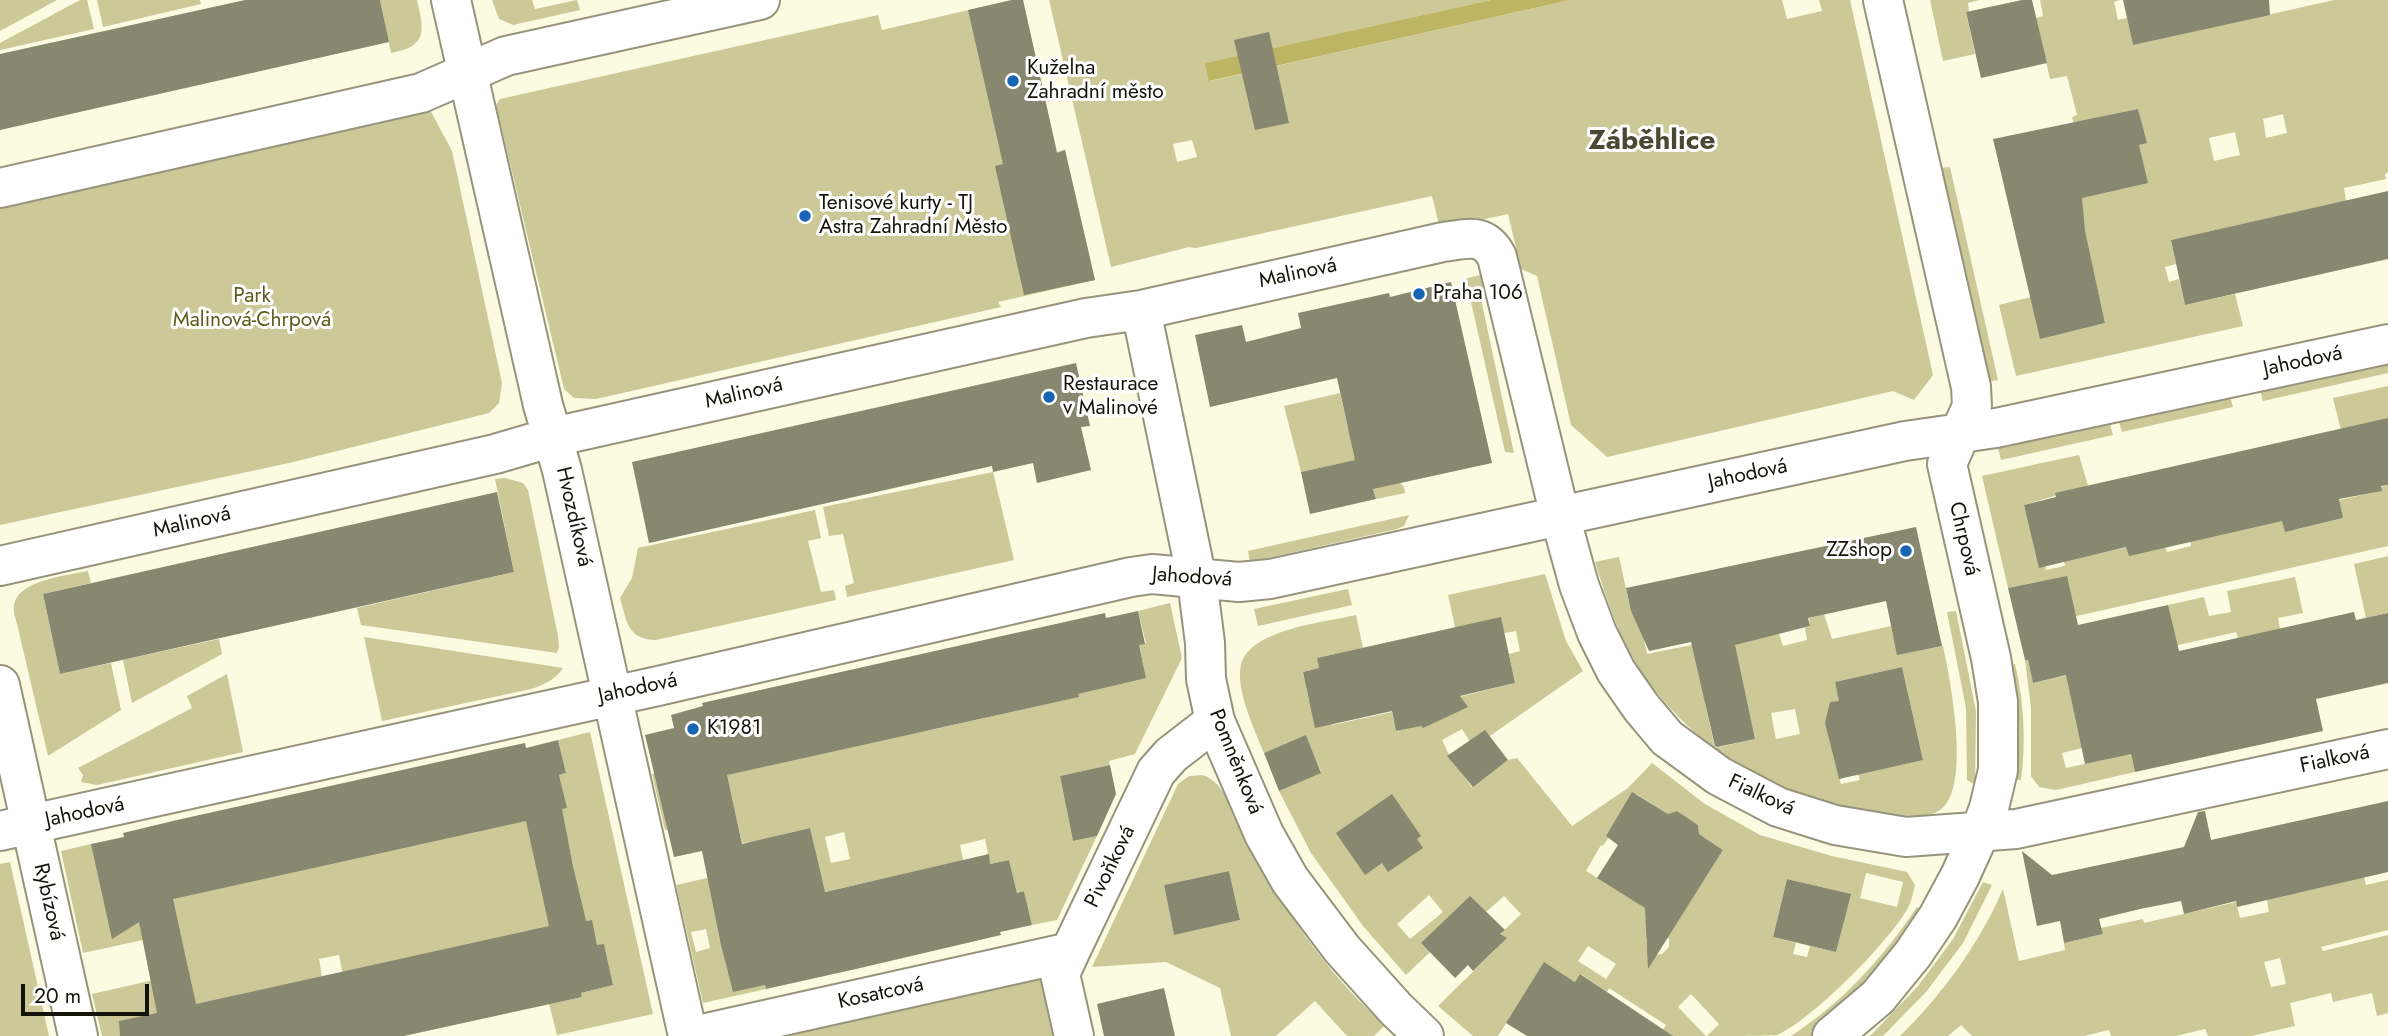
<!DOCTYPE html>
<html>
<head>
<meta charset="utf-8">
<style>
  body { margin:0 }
  #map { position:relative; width:2388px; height:1036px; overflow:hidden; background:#fcfae0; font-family:Jost,sans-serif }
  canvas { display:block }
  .scale { position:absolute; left:21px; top:984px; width:128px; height:32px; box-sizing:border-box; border:4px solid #14130a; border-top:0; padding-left:9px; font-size:21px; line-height:24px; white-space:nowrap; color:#14130a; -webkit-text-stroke:5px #fff; paint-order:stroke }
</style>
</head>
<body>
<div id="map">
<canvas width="2388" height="1036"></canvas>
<div class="scale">20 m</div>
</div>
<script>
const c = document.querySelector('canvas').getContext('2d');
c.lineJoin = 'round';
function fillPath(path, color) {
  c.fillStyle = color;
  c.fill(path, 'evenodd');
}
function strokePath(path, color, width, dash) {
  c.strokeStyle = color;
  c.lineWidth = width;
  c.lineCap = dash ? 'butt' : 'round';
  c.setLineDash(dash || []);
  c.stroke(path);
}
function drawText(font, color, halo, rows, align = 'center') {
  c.font = font + ' Jost,sans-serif';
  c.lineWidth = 6;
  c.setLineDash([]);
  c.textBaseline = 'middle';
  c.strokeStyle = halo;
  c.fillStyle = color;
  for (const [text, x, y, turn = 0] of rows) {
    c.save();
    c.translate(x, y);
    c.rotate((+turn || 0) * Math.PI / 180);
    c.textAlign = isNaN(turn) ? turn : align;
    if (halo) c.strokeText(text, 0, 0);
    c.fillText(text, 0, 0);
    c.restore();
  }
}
const green = new Path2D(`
  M0 0H57L0 31Z
  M80 0H87L94 29 0 50V43Z
  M97 0H200L201 4 103 27Z
  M380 0H417C424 31 428 46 391 53Z
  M492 0H532L535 9 577 0 580 10 513 25 499 19Z
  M1012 0H1023L1057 152 1065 150 1095 280 998 302 1001 307 596 399 574 398 564 389 496 105 500 99 878 15 882 30Z
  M1049 0H1491L1206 63 1210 81 1570 0H1782L1787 19 1822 11 1819 0H1850L1933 375 1914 400 1893 391 1607 457 1571 425 1537 276 1521 269 1508 214 1440 229 1432 196 1196 248 1189 247 1111 267ZM1192 140 1197 157 1177 162 1173 144Z
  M1930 0H1979L1968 3 1969 12 1966 13 1975 54 1943 61Z
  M2040 0H2120L2114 2 2118 20 2127 18 2133 45 2334 0H2388V172L2385 174 2386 179 2344 188 2346 201 2171 240 2176 264 2165 267 2169 282 2179 279 2185 305 2235 294 2243 326 2016 376 1999 305 2031 297 2049 336 2105 323 2069 161 2083 157 2072 117 2077 115 2067 76 2050 79 2036 18 2043 16ZM2138 109 2146 143 2139 145 2147 183 2116 114ZM2283 114 2287 133 2266 138 2263 119ZM2235 132 2240 155 2214 161 2209 138Z
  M428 106 452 151 502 383 499 403 489 413 289 463 0 525V203Z
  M1950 167 1998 380 1988 382 1939 168Z
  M1488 273 1487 285 1479 290 1514 453 1505 452 1466 280 1468 278Z
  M2388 358V373L2263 401 2259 387Z
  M2388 386V424L2341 430 2333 398Z
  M1340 393 1348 428 1404 487 1405 493 1376 499 1365 458 1301 472 1284 406Z
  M2229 393 2233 407 2122 432 2118 419Z
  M2109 420 2113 435 2001 460 1997 444Z
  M2079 455 2088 486 2024 505 2033 541 2039 540 2046 570 2065 566 2063 558 2081 557 2128 547H2165L2167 552 2191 546 2189 534 2290 511 2294 530 2343 518 2339 500 2381 491V487L2388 485V546L2059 620 2042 581 2008 588 1982 476Z
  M993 472 1014 560 847 597 845 586 854 583 843 534 829 536 823 507Z
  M505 478 523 483 528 490 558 636 559 647 557 653 361 625 357 608 514 572 495 479Z
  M815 510 821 538 808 541 821 592 834 590 836 600 656 640C627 639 627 622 620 598L632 578 638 548Z
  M1409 515 1404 526 1397 529 1250 562 1248 551Z
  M2388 556V613L2366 618 2354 564Z
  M1619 557 1631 611 1643 635 1647 654 1746 634H1779L1783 646 1807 640 1805 628 1810 626 1809 618 1824 614 1832 639 1891 626 1893 635 1905 653 1943 646C1950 678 1972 789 1940 810 1923 822 1891 813 1872 811 1782 804 1694 748 1643 674 1620 640 1607 601 1595 562ZM1902 667 1923 760 1858 774 1860 780 1841 784 1833 755 1851 750 1835 682ZM1745 694 1755 739 1715 748 1705 703ZM1795 709 1800 734 1776 739 1771 713Z
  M88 571 91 583 43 594 60 674 111 663 121 710 48 756 17 624C15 617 12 608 15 601 23 580 68 575 88 571Z
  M1545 574 1566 641 1583 671 1474 747 1462 729 1442 740 1452 761 1472 787 1508 760 1517 758 1572 826 1628 788 1652 763 1705 804 1760 835 1832 856 1907 872 1915 885C1913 892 1912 900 1909 906 1892 939 1811 1021 1777 1035 1766 1036 1722 1036 1707 1036L1719 1024 1691 994 1678 1007 1706 1036H1659L1666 1025 1609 988 1607 992 1581 974 1575 982 1550 966 1526 1004 1520 1001 1498 1036H1473L1438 1006 1496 949 1491 943 1521 914 1504 896 1486 912 1422 943 1430 952 1406 975 1363 926 1311 853 1281 795 1279 791 1321 772 1306 736 1264 753C1255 731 1235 689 1241 665 1250 629 1326 622 1356 615L1363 648 1317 658 1319 668 1303 672 1309 701 1326 697 1332 725 1392 712 1396 731 1428 724 1455 698 1515 683 1509 654 1520 651 1516 631 1504 633 1455 627 1448 595ZM1636 794 1668 814 1677 811 1698 825 1699 834 1723 850 1683 913 1614 888 1586 871 1601 845 1603 846ZM1866 873 1903 882 1897 907 1860 898ZM1787 879 1850 894 1836 952 1810 946 1807 957 1793 954 1796 943 1773 937ZM1429 895 1443 912 1410 939 1397 924ZM1653 933H1662L1669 939V947L1662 954 1653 955 1647 948 1646 939ZM1588 946 1616 964 1606 979 1578 961Z
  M2295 577 2303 613 2278 618 2280 629 2238 638 2236 632 2152 651 2113 674 2068 684 2082 748 2062 753 2066 768 2108 759 2128 741 2135 772 2056 790 2039 787 2031 776V707L2025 660H2028L2033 683 2068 675 2147 625 2171 620 2168 605 2204 597 2209 616 2231 612 2227 591Z
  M1348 589 1352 605 1258 626 1254 609Z
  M1170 603 1182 658 1135 754 1109 761 1110 765 1060 776 1073 841 1097 836 1057 920 1032 925 1024 891 1017 893 1009 860 990 864 985 839 960 845 966 875 948 864 824 892 725 959 733 991 765 985 766 989 703 1003 676 885 747 869 754 860 751 842 742 843 730 790 696 823 665 830 652 774 682 768 931 730 1078 697 1077 689 1146 678 1139 645 1146 643 1138 611ZM810 828 813 842 783 848 780 835ZM844 832 850 859 831 863 825 837ZM706 929 710 948 696 952 691 932Z
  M1956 611 1976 711 1975 785 1967 780 1966 708 1947 612Z
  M364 637 563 668C555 680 544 685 531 689L382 721Z
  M219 639 222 654 132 703 123 660Z
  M2015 664C2024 702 2026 741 2021 780H2009L2004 665Z
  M227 674 243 752 97 785 81 782 83 775 78 768 192 708 187 696Z
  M590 732 653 1014 557 1035 549 1004 582 997 581 993 613 985 604 945H597L591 920 383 963 344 980 339 955 319 959 322 977 142 1036H102L92 994 189 972 180 932 83 953 61 851 91 844 566 808 559 775 566 773 558 740ZM568 841 577 885 544 893Z
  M1202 775C1226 782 1233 815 1244 835 1278 902 1328 976 1385 1025L1374 1036H1347L1315 1001 1276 1036H1231L1220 988 1166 962 1092 967 1178 784 1189 776ZM1229 871 1240 920 1174 934 1164 885Z
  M2359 854 2366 885 2388 880V930L2321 947 2323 951 2388 935V1013L2377 1016 2372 993 2333 1002 2331 993 2290 1003 2295 1026 2251 1036H2208L2205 1029 2176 1036H2111L2109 1030 2084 1036H1972L1961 1025 1948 1036H1900C1943 994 1979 944 2003 889L2019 961 2065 950 2064 943 2103 934 2101 928 2143 919 2144 923 2236 902 2240 918 2269 912 2266 895 2309 890 2348 881 2343 858ZM2280 958 2286 984 2271 987 2264 962Z
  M10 862 49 1036H0V864Z
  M1983 882 1992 885 1963 943 1926 992 1883 1036H1870L1918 986 1953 939Z
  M1917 907 1929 912 1904 948 1814 1036H1791C1842 1003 1883 958 1917 907Z
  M1045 973 1060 1036H754Z`);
const water = new Path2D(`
  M1491 0H1570L1209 81 1205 63Z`);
const building = new Path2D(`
  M245 0H380L389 42 0 130V54Z
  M1012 0H1023L1057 153 1065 150 1095 280 1024 295 995 166 1003 164 968 10Z
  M2022 0H2032L2047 63 1981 78 1966 12Z
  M2123 0H2269L2270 15 2133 45Z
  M1269 32 1289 123 1255 130 1234 40Z
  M2138 109 2147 143 2139 145 2148 183 2082 198 2085 231 2105 323 2040 339 1993 139Z
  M2388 191V259L2185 305 2171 240Z
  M1451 282 1492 463 1373 489 1376 499 1310 514 1301 472 1355 460 1337 378 1210 407 1195 335 1242 325 1246 342 1301 328 1298 313 1389 293 1390 297Z
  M1076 363 1090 426 1081 427 1091 470 1037 483 1033 463 993 472 992 466 649 543 632 462Z
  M2388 418V485L2381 486 2382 491 2339 499 2343 518 2285 532 2282 521 2129 556 2126 547 2039 568 2024 505 2056 497 2055 493Z
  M497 492 514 572 60 674 43 594Z
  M1916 527 1942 646 1897 655 1886 601 1808 618 1810 626 1735 645 1755 739 1717 747 1715 746 1691 642 1649 651 1631 611 1626 588Z
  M2067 576 2078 625 2168 605 2179 651 2354 612 2356 620 2388 613V683L2316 699 2323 731 2135 772 2131 754 2085 764 2066 675 2033 683 2028 660H2025L2008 588Z
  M1138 611 1145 644 1139 645 1146 678 1078 694 1079 697 727 775 742 844 810 828 825 892 989 854 990 864 1009 860 1017 893 1024 891 1032 925 1000 932 1001 935 856 969 766 989 765 985 733 992 721 945 702 851 674 857 645 735 674 728 671 715 703 706 702 703 1105 613 1106 618Z
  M1501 617 1515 683 1460 696 1468 707 1423 728 1421 726 1396 731 1392 711 1315 728 1303 672 1319 668 1317 658Z
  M1902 667 1923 760 1839 779 1825 723 1830 702 1839 701 1835 682Z
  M1485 730 1508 760 1473 787 1447 756Z
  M1306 735 1321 773 1279 791 1264 753Z
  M558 740 566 773 559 775 567 808 562 809 573 866 586 921 592 920 597 945 604 944 613 985 581 993 582 997 404 1036H120L119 1021 157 1013 139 922 112 939 91 844 124 837 123 833 177 820 492 750 525 743 526 748ZM526 821 549 926 196 1004 173 899Z
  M1110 765 1116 794 1097 836 1073 841 1060 776Z
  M1632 792 1668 814 1677 811 1698 825 1699 834 1723 850 1648 969 1645 908 1597 878 1618 845 1606 836Z
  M1392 794 1421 836 1417 839 1423 848 1388 872 1382 863 1365 875 1336 833Z
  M2388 801V872L2237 907 2236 901 2184 914 2181 901 2140 909 2099 919 2103 934 2064 943 2060 921 2037 926 2022 851 2052 875 2184 847 2198 812 2205 811 2211 840Z
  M1229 871 1240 920 1174 935 1164 885Z
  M1787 879 1851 894 1836 952 1773 937Z
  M1470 896 1505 930 1500 934 1507 938 1473 971 1468 965 1455 978 1421 943Z
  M1544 962 1575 982 1580 974 1673 1036H1527L1506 1023Z
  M1164 988 1175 1036H1104L1097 1004Z`);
const street = new Path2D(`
  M451 0 543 405 562 470 688 1036
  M0 188 421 93 506 56 760 0
  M1141 310 1197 580 1205 643 1206 679 1215 721 1264 834 1290 880 1342 949 1396 1009 1424 1036
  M0 566 495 454 553 437 1086 318 1141 310 1443 242C1468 239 1484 232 1497 257L1560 516 1579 585 1597 633 1616 671 1641 707 1667 738 1719 776 1778 807 1835 825 1906 837 2016 829 2388 749
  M0 685 78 1036
  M0 831 658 686 1131 577 1152 574 1239 582 1270 579 1905 441 1996 428 2388 344
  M693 1036 1070 952
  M1074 1036 1060 974 1070 952 1156 772 1171 755 1215 721
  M1832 1036 1878 997 1913 954 1938 917 1960 876 1980 832 1989 808 1998 770V702L1991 658 1947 464 1972 406 1971 387 1883 0`);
const markers = [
  [1013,81,7,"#1764b3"],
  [805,216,7,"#1764b3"],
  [1419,294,7,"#1764b3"],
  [1049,397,7,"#1764b3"],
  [1906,551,7,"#1764b3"],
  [693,729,7,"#1764b3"]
];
const poiNames = [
  ["Kuželna",1027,69],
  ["Zahradní město",1027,93],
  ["Tenisové kurty - TJ",819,204],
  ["Astra Zahradní Město",819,228],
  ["Praha 106",1433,294],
  ["Restaurace",1063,385],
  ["v Malinové",1063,409],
  ["ZZshop",1892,551,"right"],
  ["K1981",707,729]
];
const streetNames = [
  ["Malinová",1298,274,-12],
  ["Jahodová",2303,362,-12],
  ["Malinová",744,394,-13],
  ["Jahodová",1748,475,-12],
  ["Hvozdíková",573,517,77],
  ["Malinová",192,523,-13],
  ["Chrpová",1963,539,77],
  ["Jahodová",1192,578,4],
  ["Jahodová",638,689,-12],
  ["Fialková",2335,760,-12],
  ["Pomněnková",1235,762,68],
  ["Fialková",1761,796,25],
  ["Jahodová",85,813,-12],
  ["Pivoňková",1111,867,-64],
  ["Rybízová",48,902,77],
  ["Kosatcová",881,994,-12]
];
const parkNames = [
  ["Park",252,297],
  ["Malinová-Chrpová",252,321]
];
const districtNames = [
  ["Záběhlice",1652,142]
];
fillPath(green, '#ccc897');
fillPath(water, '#bdb563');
fillPath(building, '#88876f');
strokePath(street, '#96947c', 42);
strokePath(street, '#fff', 38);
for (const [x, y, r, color] of markers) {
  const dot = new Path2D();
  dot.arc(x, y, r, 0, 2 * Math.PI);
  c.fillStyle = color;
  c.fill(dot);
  strokePath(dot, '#fff', 2.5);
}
drawText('21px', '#14130a', '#fff', poiNames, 'left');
drawText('21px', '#14130a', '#fff', streetNames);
drawText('21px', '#605a1d', '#fff', parkNames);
drawText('bold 28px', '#4a4832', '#fff', districtNames);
</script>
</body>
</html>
